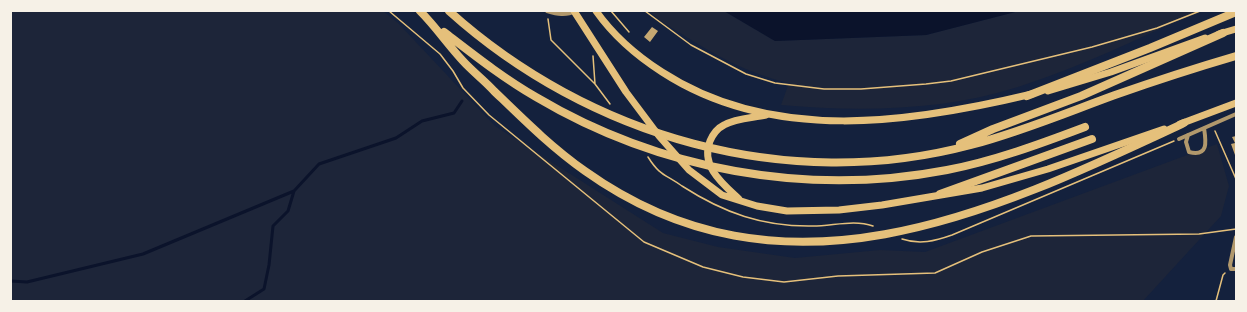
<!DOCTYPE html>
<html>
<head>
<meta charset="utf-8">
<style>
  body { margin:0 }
  #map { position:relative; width:1247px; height:312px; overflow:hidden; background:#14213d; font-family:Signika,sans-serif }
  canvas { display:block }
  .frame { position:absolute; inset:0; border:12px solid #f6f1e7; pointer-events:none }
</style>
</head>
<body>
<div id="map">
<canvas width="1247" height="312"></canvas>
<div class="frame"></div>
</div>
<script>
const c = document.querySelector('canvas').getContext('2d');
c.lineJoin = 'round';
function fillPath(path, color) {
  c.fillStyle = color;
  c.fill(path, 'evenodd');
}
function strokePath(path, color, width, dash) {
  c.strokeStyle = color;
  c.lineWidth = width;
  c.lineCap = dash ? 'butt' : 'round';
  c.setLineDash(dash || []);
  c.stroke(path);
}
const green = new Path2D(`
  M11 11H383L398 23 495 126 663 233 718 247 795 258 880 250 925 252 1217 144 1229 186 1221 216 1143 301H11Z
  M650 11H724L775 41 926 35 1019 11H1199C1139 38 1081 67 1018 87 942 111 860 112 781 105L789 83C749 74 714 55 680 33 669 26 658 21 650 11Z`);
const water = new Path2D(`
  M724 11H1019L926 35 775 41Z`);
const stream = new Path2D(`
  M11 281 27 282 143 254 294 191 319 164 396 138 422 121 454 113 462 101
  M245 301 264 289 269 265 273 226 288 211 294 191`);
const building = new Path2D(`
  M652 27 658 31 650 42 644 37Z
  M1236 136V154L1235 155 1231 144 1235 143 1232 137Z`);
const path = new Path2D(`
  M389 11 440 54 453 71 463 88 489 115 644 242 703 267 743 277 784 282 838 276 935 273 982 252 1031 236 1199 234 1236 229
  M611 11 629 32
  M645 11 691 45 746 74 775 83 824 89H861L926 84 951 81 1092 47 1157 28 1200 11
  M548 19 551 40 595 84 610 104
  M593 56 595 84
  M1215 131 1236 179
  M648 157C660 176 665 174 682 186 724 213 763 227 813 226 833 226 854 219 873 226
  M1236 199V223
  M902 239C920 245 935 241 952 235L1174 141
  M1216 301 1223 275 1225 273`);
const minor = new Path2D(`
  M547 11C557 14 566 16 575 11
  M1188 135 1186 142 1189 152C1209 157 1206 141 1204 128
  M1179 139 1236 114
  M1236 237 1230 265 1231 269H1236`);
const primary = new Path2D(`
  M574 11 626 92 659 136 689 170 722 195 757 206 787 211 839 210 882 205 982 188 1048 169 1164 129
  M596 11C613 35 637 56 662 72 773 144 911 123 1032 94
  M1219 34 1236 29
  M1048 91 1111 72 1205 38
  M1180 124 1236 103
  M739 199C723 184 700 166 710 141 713 134 718 128 724 125 736 118 752 118 766 115`);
const motorway = new Path2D(`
  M420 11C436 27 448 45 463 61 472 71 484 80 494 91 523 119 552 148 585 171 783 312 990 214 1184 123
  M449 11C589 137 787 194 971 145 1021 132 1068 112 1115 95 1155 81 1195 68 1236 56
  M444 32C474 55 503 78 536 97 659 170 807 197 947 170 994 161 1040 144 1085 127
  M1027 96 1150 48 1236 12
  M960 144 993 129 1081 96 1223 33
  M940 194 1092 139`);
fillPath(green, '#1d2539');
fillPath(water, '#0b132b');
strokePath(stream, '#0b132b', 3);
fillPath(building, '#c6a872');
strokePath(path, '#e5c07b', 1.5);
strokePath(minor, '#b1986c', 4);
strokePath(primary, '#e5c07b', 7);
strokePath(motorway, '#e5c07b', 8);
</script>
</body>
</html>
